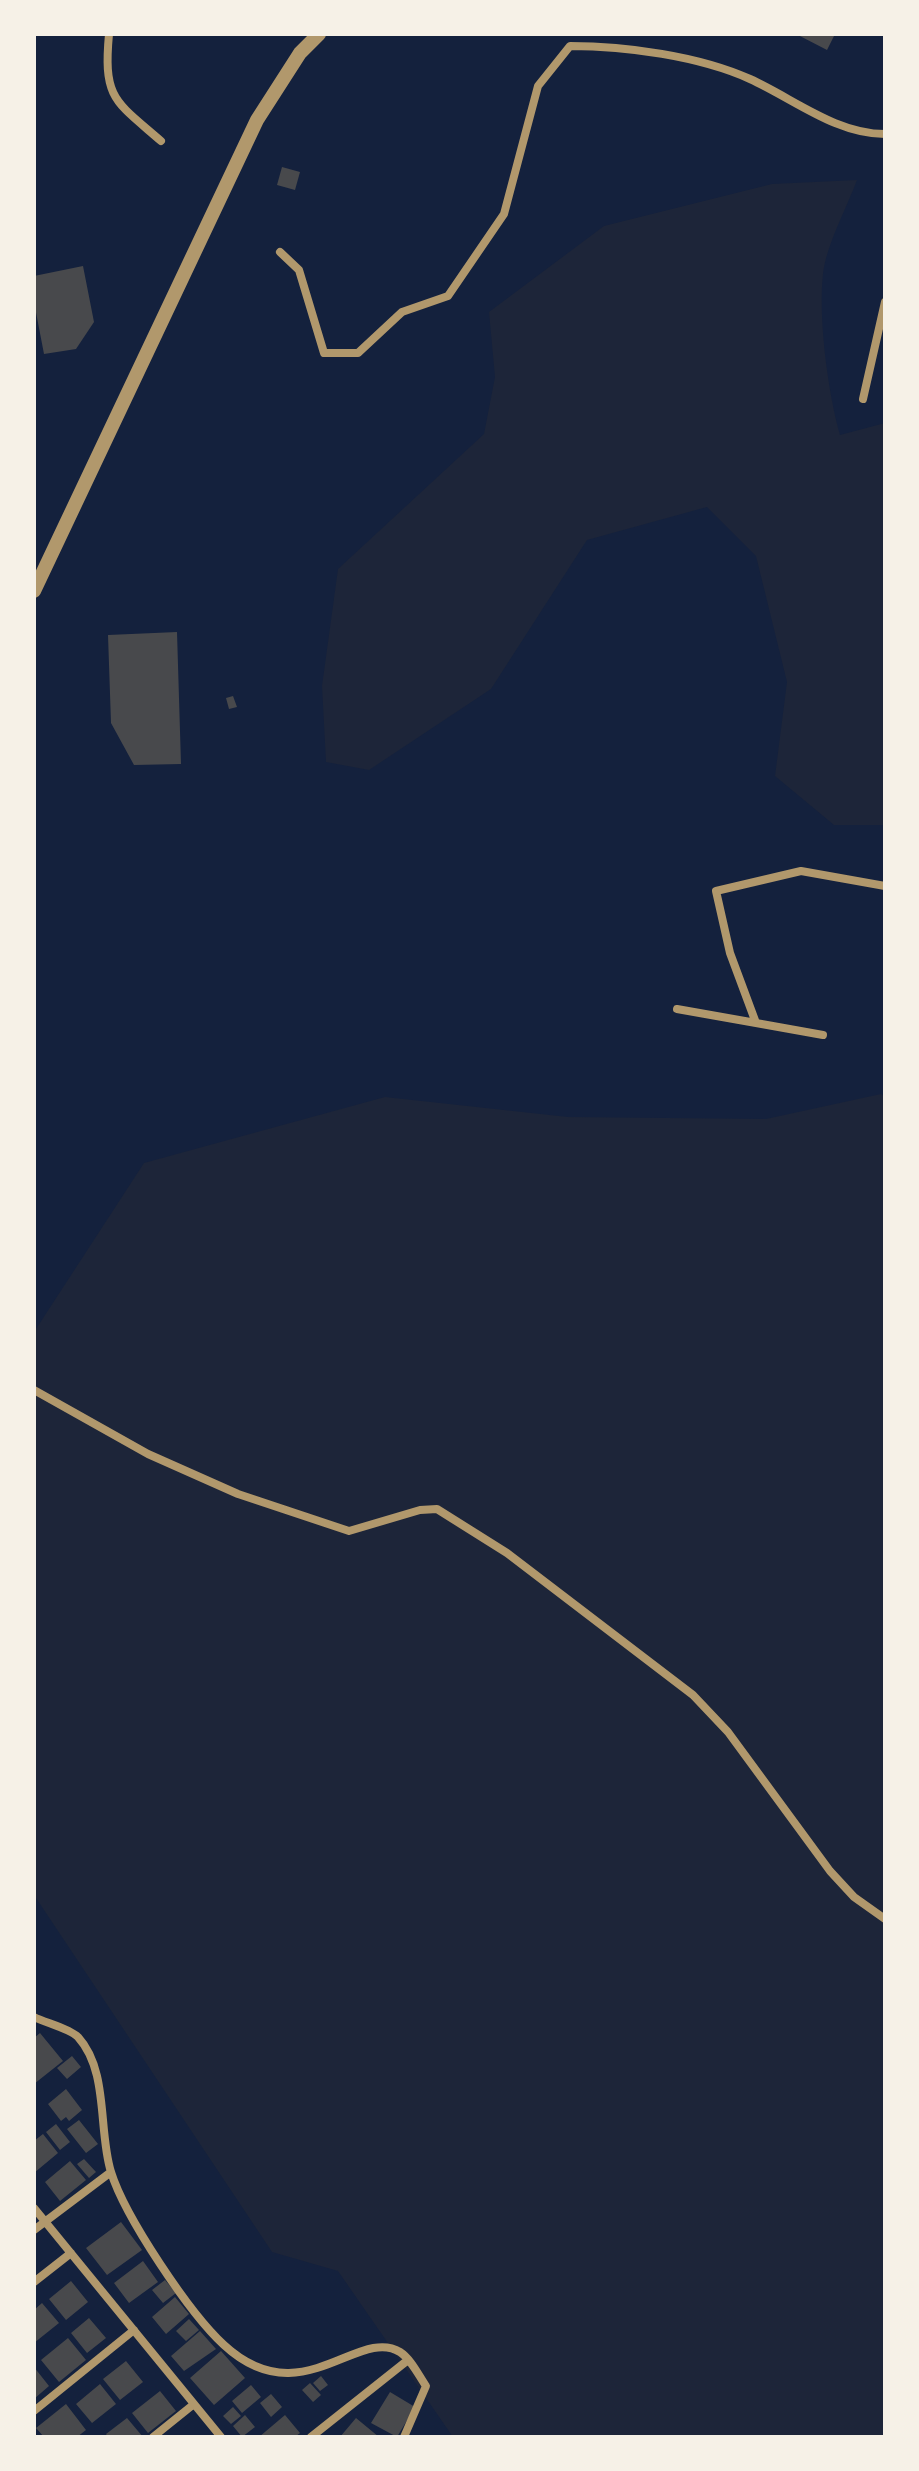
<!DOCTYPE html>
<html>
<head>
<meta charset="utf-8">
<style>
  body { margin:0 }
  #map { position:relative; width:919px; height:2471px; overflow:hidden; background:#14213d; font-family:"Varela Round",sans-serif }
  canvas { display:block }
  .frame { position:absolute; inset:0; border:36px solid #f6f1e7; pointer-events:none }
</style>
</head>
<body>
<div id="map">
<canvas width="919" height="2471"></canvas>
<div class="frame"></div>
</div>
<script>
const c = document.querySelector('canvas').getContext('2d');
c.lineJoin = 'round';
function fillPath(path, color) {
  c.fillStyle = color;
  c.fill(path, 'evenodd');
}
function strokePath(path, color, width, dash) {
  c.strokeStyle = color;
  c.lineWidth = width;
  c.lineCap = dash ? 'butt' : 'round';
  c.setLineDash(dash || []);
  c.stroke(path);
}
const green = new Path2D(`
  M857 180C847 207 826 246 823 274 818 317 828 393 840 435L885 423V825H834L775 776 787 682 756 556 707 507 587 540 491 689 369 770 326 762 322 686 338 569 484 434 495 377 489 312 604 226 772 184Z
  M881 1094 885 1097V2437H453L338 2271 272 2252 34 1895V1332L144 1163 385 1097 568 1117 766 1119Z`);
const building = new Path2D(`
  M796 34H835L827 50Z
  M282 167 300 172 295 190 277 185Z
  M83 266 94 322 76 349 44 354 34 302V276Z
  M177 632 181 764 134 765 111 723 108 635Z
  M233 696 237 707 229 709 226 698Z
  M40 2033 63 2061 34 2084V2038Z
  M72 2056 81 2067 67 2079 57 2068Z
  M66 2089 82 2110 69 2121 66 2117 61 2121 48 2104Z
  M79 2120 98 2144 86 2153 67 2129Z
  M56 2124 70 2142 60 2150 46 2132Z
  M43 2134 58 2153 34 2173V2141Z
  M84 2159 96 2172 89 2178 77 2164Z
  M70 2161 86 2180 60 2201 45 2182Z
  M121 2222 142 2250 107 2275 86 2248Z
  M143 2261 158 2282 129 2303 114 2283Z
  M165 2280 176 2293 163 2303 152 2290Z
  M71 2281 88 2302 66 2320 49 2299Z
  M175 2297 189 2314 166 2334 152 2317Z
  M42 2303 59 2323 34 2343V2310Z
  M89 2318 106 2338 87 2353 71 2333Z
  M189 2319 199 2330 186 2341 176 2331Z
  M200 2331 216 2349 184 2371 171 2356Z
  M68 2338 86 2360 59 2382 41 2360Z
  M221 2351 245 2378 214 2405 190 2378Z
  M126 2361 143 2382 120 2400 103 2379Z
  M34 2367 49 2386 34 2399Z
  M321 2376 328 2385 320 2391 313 2383Z
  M310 2383 321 2395 313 2402 302 2390Z
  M100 2384 116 2404 92 2423 76 2404Z
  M251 2385 261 2397 242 2413 232 2401Z
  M160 2391 176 2411 148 2433 132 2413Z
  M390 2392 415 2407 397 2437 371 2423Z
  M271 2394 282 2407 271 2417 260 2403Z
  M66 2404 86 2430 77 2437H44L36 2428Z
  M233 2407 241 2416 231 2424 223 2416Z
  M245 2415 255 2427 242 2437 233 2426Z
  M285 2415 300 2433 295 2437H259Z
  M127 2418 143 2437H108L106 2434Z
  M356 2418 379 2437H340Z`);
const minor = new Path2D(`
  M109 34C103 99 115 101 161 141
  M280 252 299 270 324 353H358L402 312 448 296 504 214 538 86 570 46C626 46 699 56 750 79 794 99 836 134 885 134
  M863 399 885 302
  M677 1009 756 1023
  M823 1035 756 1023 730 953 716 891 801 871 885 886
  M34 1390 148 1454 238 1494 349 1531 420 1510 437 1509 507 1553 693 1695 728 1732 830 1871 854 1897 885 1919
  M34 2017C46 2023 69 2028 78 2037 109 2071 98 2131 111 2172 125 2217 190 2314 224 2345 301 2416 358 2326 400 2352 411 2359 419 2376 426 2386L404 2437
  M34 2208 221 2437
  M34 2230 111 2172
  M34 2282 71 2253
  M34 2411 134 2330
  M153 2437 194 2404
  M311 2437 408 2360`);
const tertiary = new Path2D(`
  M34 591 257 120 300 53 319 34`);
fillPath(green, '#1d2539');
fillPath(building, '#48494c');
strokePath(minor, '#b1986c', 8);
strokePath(tertiary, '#b1986c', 14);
</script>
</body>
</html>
